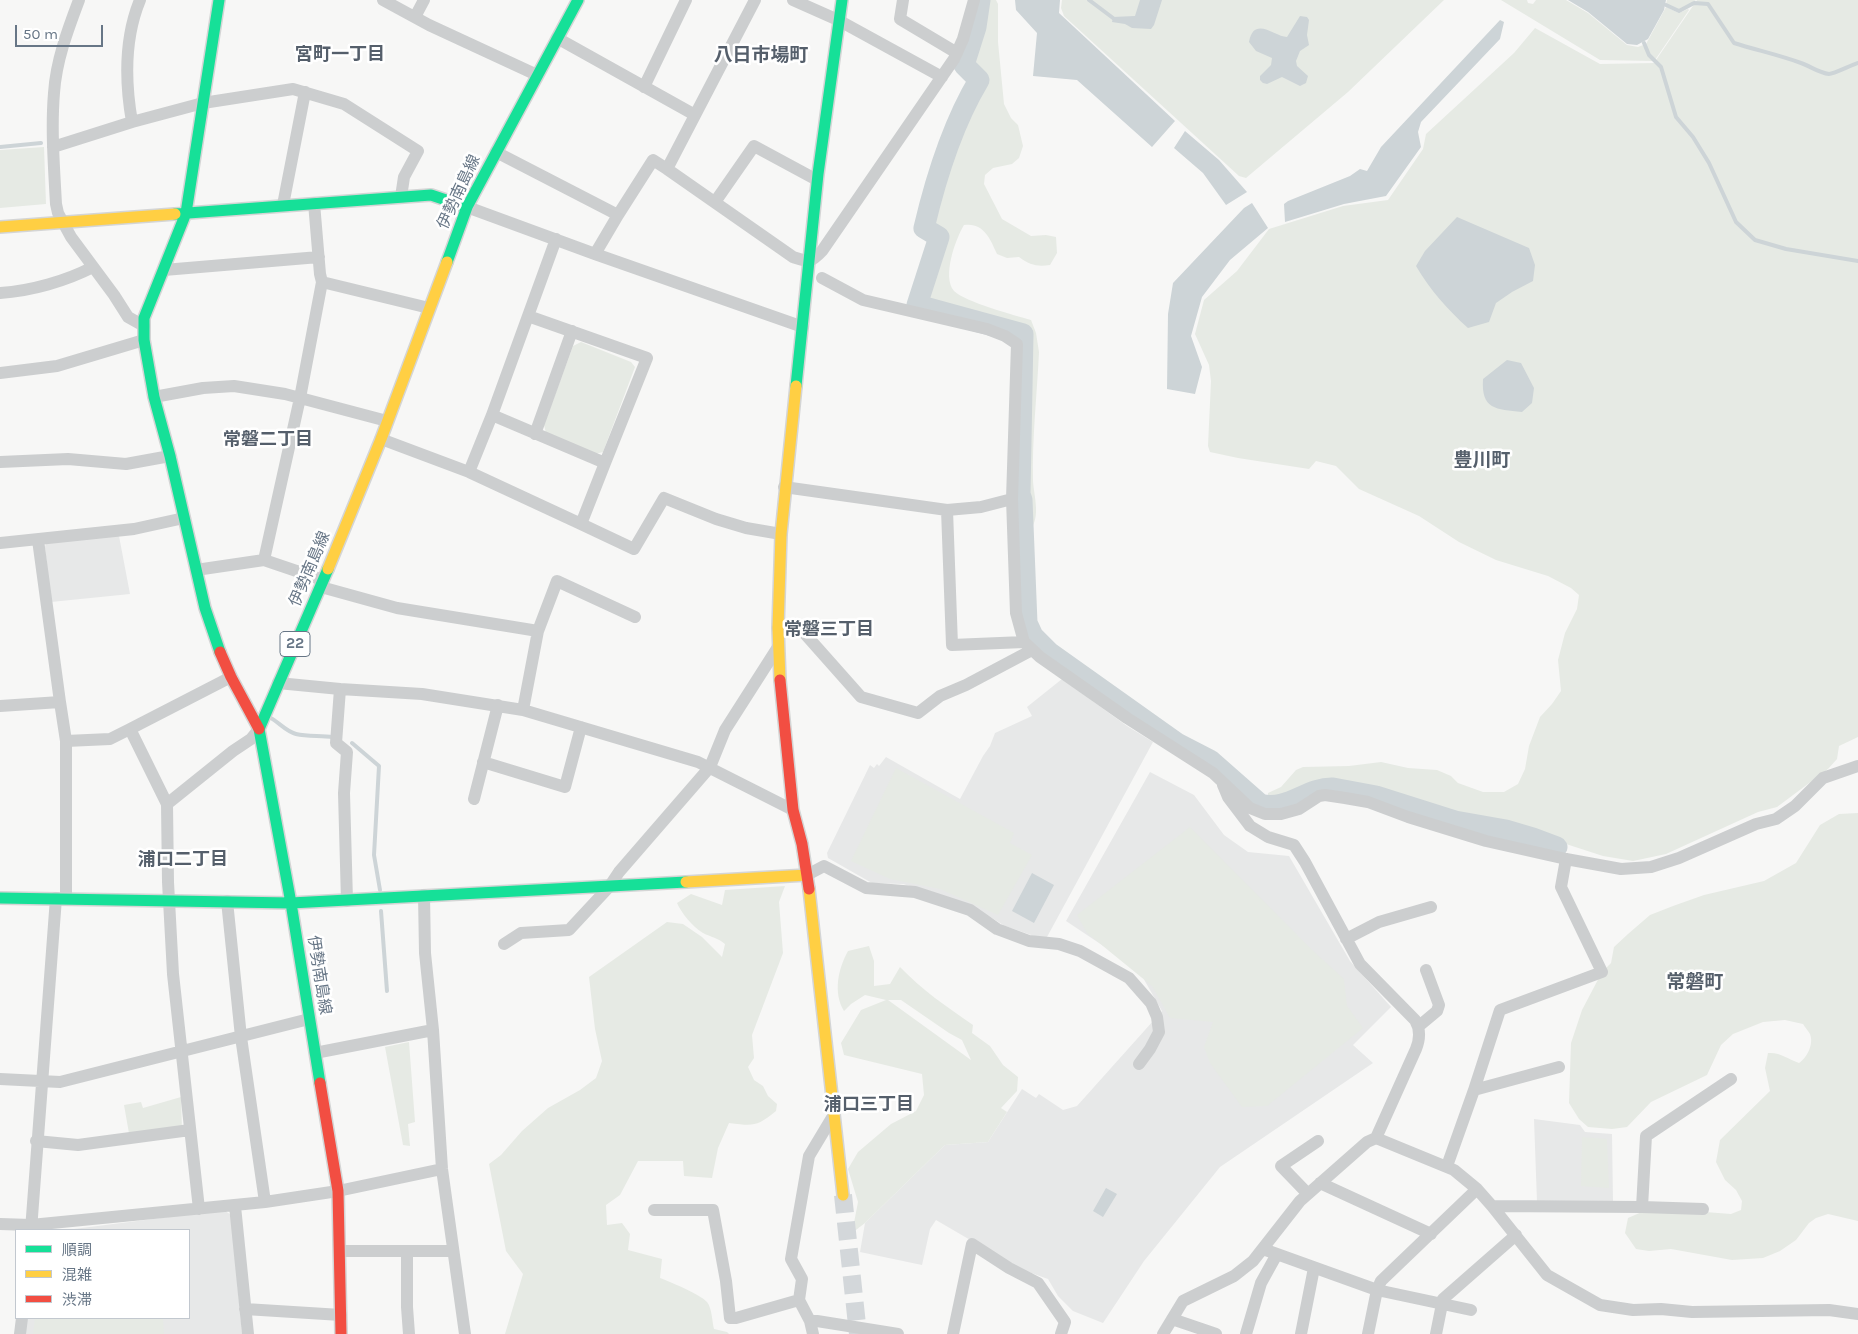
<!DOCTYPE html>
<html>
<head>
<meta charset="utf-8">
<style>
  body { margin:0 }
  #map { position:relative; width:1858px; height:1334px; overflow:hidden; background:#f7f7f6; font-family:Karla,"Noto Sans JP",sans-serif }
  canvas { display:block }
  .legend { position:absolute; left:15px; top:1229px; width:175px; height:90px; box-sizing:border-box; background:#fff; border:1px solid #c2c8cf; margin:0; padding:6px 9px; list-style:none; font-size:15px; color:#677686 }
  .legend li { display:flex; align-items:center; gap:10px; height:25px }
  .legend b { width:25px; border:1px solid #c2c8cf }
  .scale { position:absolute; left:15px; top:25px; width:88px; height:22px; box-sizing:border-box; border:2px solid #677686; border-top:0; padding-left:6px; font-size:15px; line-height:18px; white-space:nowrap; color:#677686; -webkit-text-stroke:4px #fff; paint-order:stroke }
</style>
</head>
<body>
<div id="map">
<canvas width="1858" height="1334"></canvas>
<ul class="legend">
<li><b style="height:6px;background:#16e098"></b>順調</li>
<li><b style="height:6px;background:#ffcf43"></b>混雑</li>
<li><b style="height:6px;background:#f24e42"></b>渋滞</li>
</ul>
<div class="scale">50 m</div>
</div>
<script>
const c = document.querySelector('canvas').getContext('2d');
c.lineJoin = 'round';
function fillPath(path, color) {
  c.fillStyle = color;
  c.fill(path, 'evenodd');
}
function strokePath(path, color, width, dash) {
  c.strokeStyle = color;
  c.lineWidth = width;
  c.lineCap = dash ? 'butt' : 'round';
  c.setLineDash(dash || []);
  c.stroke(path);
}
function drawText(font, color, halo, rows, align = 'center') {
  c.font = font + ' Karla,"Noto Sans JP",sans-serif';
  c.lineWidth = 5;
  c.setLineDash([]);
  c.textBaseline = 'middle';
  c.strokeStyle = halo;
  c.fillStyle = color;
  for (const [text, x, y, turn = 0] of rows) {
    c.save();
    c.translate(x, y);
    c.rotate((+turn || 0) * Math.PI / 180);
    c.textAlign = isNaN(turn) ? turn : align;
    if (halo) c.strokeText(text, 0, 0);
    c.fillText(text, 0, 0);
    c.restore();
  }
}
const built = new Path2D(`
  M119 536 130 594 51 602 45 547 46 543Z
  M1062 679 1127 726 1153 742 1047 937H1037L1005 926 972 906 933 893 903 884 872 883 828 858 827 853 870 765 874 768 877 764 879 766 886 757 960 799 983 756 990 746 995 733 1032 716 1027 707Z
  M1150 772 1194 795 1224 835 1248 852 1289 856 1350 961 1391 1007 1353 1045 1373 1063 1220 1167 1144 1261 1103 1323 1073 1311 1058 1296 1048 1279 1020 1269 936 1220 930 1229 922 1265 860 1252 865 1223 945 1145 988 1142 1022 1089 1036 1098 1039 1094 1063 1110 1077 1106 1162 1011 1138 969 1066 921Z
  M1534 1119 1580 1125 1585 1132 1612 1134 1613 1202H1537Z
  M224 1210 231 1215 242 1334H23L25 1318H189V1230H66Z`);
const green = new Path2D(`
  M985 0H996L998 4V42L1004 104 1011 118 1018 125 1023 146 1019 158 1012 164 993 168 985 175 984 184 1002 219 1031 236 1046 235 1056 237 1057 253 1050 265C1037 267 1030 265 1019 257L1007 258 997 254C990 238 983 222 964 225 955 240 942 277 954 291 965 302 1014 315 1031 320L1036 333 1039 352C1037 395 1032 438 1033 481 1034 497 1041 517 1030 530L1025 522 1022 478 1025 333 920 304 942 235 927 227C941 177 954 124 982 79L968 67V63L980 27Z
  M1062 0H1444L1348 92 1246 178 1239 176 1064 16 1061 8Z
  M1501 0H1527L1528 3 1533 4 1536 0H1566L1588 13 1627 45 1638 47 1643 45 1648 55 1653 61 1600 60Z
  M1667 0H1696L1679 10 1666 4Z
  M1697 0H1858V737L1839 746 1837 759 1828 769 1777 807 1758 812 1666 854 1633 861 1603 856 1529 832 1446 814 1366 790 1318 784 1276 800 1268 798V793L1281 787 1296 770 1303 767 1349 766 1381 762 1408 768 1437 770 1451 776 1458 783 1483 792H1504L1518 784 1525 769 1529 746 1540 717 1552 704 1561 691 1558 660 1565 633 1577 609 1579 595 1571 588 1548 576 1496 560 1459 542 1419 516 1359 489 1336 466 1316 461 1309 469 1238 458 1210 452 1208 446 1211 381 1209 365 1195 334 1204 300 1237 271 1269 229 1343 206 1388 200 1423 149 1426 134 1514 53 1535 28 1600 64 1654 63Z
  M1666 7 1679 13 1688 9 1689 10 1655 60 1650 55 1646 44Z
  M44 147 46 204 0 208V150Z
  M581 342 631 362 635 367 603 452 595 454 546 433 544 425 573 346Z
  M896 768 1014 833 1010 843 1032 855 998 915 940 889 890 879 851 861Z
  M1858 813V1221L1828 1214 1816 1218 1809 1223 1796 1240 1780 1251 1763 1258 1732 1260 1671 1249 1649 1251 1636 1249 1625 1233 1628 1218 1644 1211H1692L1731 1214 1741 1210 1742 1201 1736 1190 1725 1180 1716 1162 1720 1140 1770 1091 1765 1068 1768 1053C1780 1052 1788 1059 1799 1063 1807 1058 1814 1044 1810 1034 1808 1031 1805 1027 1803 1024L1785 1020 1763 1022 1733 1034 1721 1045 1707 1075 1651 1102 1627 1127 1612 1129 1588 1127 1579 1119 1569 1103 1571 1043 1582 1010 1602 972 1611 963 1614 947 1628 934 1650 915 1673 906 1704 895 1764 881 1796 863 1820 825 1839 814Z
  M1190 827 1312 950 1344 979 1347 1006 1363 1028 1267 1106 1242 1107 1210 1063 1204 1047 1213 1022 1170 1018 1152 986 1087 933 1077 915Z
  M785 886 779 902 783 953 752 1035 754 1058 748 1067 754 1080 763 1086 768 1096 777 1104 776 1111C756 1127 754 1126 729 1123L718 1148 712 1178 684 1176 683 1161H638L620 1195 606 1205 607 1225 622 1223 630 1234 628 1250 662 1259 660 1278C670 1282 700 1294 707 1302 712 1308 712 1321 714 1329L727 1332 729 1334H505L523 1274 506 1251 489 1164 501 1155 522 1131 548 1108 580 1090 596 1078 602 1061 595 1029 589 977 667 922 683 924 702 937 722 957 725 944C718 938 711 937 703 933 692 926 682 914 677 903L691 894 722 905 725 890Z
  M869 946 874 961V986L890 984 900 967C922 990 947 1007 973 1025L972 1033 990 1046 1003 1065 1018 1077 1017 1091 1001 1108 1007 1112 988 1142 945 1145 865 1223 852 1233 858 1202 848 1169 858 1152 891 1124 916 1111 924 1095 922 1074 844 1055 841 1043 861 1010 886 1000 865 995 851 1004 844 1011C833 993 838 969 848 951ZM888 1000H901L949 1033 962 1040 971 1060Z
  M409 1042 415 1122 408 1124 410 1146 403 1145 385 1047Z
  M181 1097 182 1130 130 1139 124 1105 141 1102 143 1108Z
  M1582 1137 1607 1139 1609 1188 1581 1186Z
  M35 1318H163L164 1334H33Z`);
const water = new Path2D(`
  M1015 0H1060L1059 13 1175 121 1152 147 1077 80 1033 76 1037 33 1016 10Z
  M1140 0H1162L1154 25 1151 29 1132 28 1125 24 1112 22 1113 17 1135 16Z
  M1568 0H1666L1664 10 1648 39 1637 45 1627 44 1588 12Z
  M1300 16 1307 17 1309 20 1307 35 1309 45 1300 51 1296 61 1297 66 1308 76 1306 83 1300 86 1282 77 1267 84 1263 83 1260 80V76L1271 65 1272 58 1256 51 1249 42C1254 15 1275 37 1287 37Z
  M1500 20 1504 22 1500 39 1421 122 1418 132 1421 147 1386 196 1344 204 1285 222 1284 204 1288 201 1350 176 1360 169 1367 171 1381 147Z
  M1185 131 1219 160 1247 192 1226 205 1203 173 1174 148Z
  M1252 203 1268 228 1230 260 1202 297 1191 336 1202 367 1195 394 1167 389 1168 314 1173 283 1244 208Z
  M1457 217 1529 248 1535 265 1533 281 1512 292 1496 303 1489 322 1468 328C1448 310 1430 290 1416 266L1425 251Z
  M1507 360 1521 363 1534 388 1532 403 1522 412C1496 409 1481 410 1483 379Z
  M1032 873 1054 885 1034 923 1012 911Z
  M1106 1188 1117 1194 1103 1217 1093 1211Z`);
const stream = new Path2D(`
  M1089 0 1113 18
  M1666 5 1679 11 1694 3 1708 4 1734 43C1756 50 1779 55 1801 63 1810 66 1819 73 1829 74 1834 74 1851 65 1858 63
  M1644 43 1649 55 1661 67 1676 117 1693 137 1709 163 1736 222 1755 240 1786 249 1858 261
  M0 147 41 143
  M269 717C279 722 285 731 296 734 308 737 321 735 333 737
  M352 743 379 766 374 855 380 890
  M381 911 387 991`);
const river = new Path2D(`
  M980 0 976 27 964 65 979 80C952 125 936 177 924 228L939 237 917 305 1023 334 1020 494 1022 500 1027 623 1033 636 1049 652 1177 743 1210 760 1260 804C1287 812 1307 787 1333 788L1376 796 1455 821 1506 830 1533 838 1557 847`);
const secondaryTunnel = new Path2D(`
  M843 1195 858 1334`);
const street = new Path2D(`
  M79 0C68 29 56 61 54 93 51 129 54 167 56 204L58 213 71 237 114 295 128 317 144 326
  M383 0 429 25 537 75
  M793 0 838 20 942 77
  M903 0 900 19 957 53
  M415 17 424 0
  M557 38 695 115
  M644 87 686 0
  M132 122C125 82 124 39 140 0
  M53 147 132 122 203 103 293 89 344 104 418 151 404 177 401 197
  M496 152 618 215
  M667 169 793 257C808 262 810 264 822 251L954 59 963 39 974 0
  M715 202 754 146 817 180
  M283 205 305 92
  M467 207 595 254 803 327
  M595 254 618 215 653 160 667 169 755 0
  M164 270 319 257
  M822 278 863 300 987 329 1005 336 1017 344 1012 499 1016 613 1024 642 1040 657 1127 718 1213 773 1250 808 1265 814H1281L1299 809 1319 796 1325 795 1345 798 1368 802 1408 817 1486 841 1566 859 1621 869 1651 867 1679 858 1756 824 1776 819 1795 806 1823 778 1858 766
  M322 282 429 308
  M0 293C31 291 66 281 93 267
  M528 316 647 358 605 463 492 415 556 239
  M0 373 57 366 144 340
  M154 397 203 388 234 386 285 394 387 421
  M535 434 572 331
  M381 439 469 472 581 524
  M0 462 68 459 126 464 170 456
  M605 463 581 524 634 549 664 498 716 519 746 528 781 534
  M469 472 492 415
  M784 487 947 510 981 507 1012 499
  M947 510 952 645 1024 642
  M38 540 60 702
  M0 543 134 529 184 518
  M264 560 300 398 322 282 320 274 314 203
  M196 570 264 560 323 580
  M321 587 397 608 538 631
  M778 628 798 626 861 697 918 713 940 696 966 685 1032 650
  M278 683 340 689 336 743 347 752 344 793 347 901
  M340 689 422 694 523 710 698 762 793 810
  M0 706 60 702 66 741 110 739 130 729 167 804 168 882 173 974 199 1209
  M523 710 538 631 557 581 635 617
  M130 729 231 677
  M66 741V898
  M483 762 565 787 581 727
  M474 799 498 705
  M167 804 233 751 251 739 259 729
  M807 875 824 866 866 888 915 892 970 910 997 929 1029 941 1059 944 1080 951 1129 978 1151 1003 1157 1017 1159 1032 1150 1049 1139 1064
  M424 895 425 953 433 1030 442 1169 465 1334
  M227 901 241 1037 265 1202
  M1346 939 1379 922 1431 907
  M504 944 521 933 569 930 609 887 619 872 710 767 725 730 778 647
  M1419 1026 1437 1011 1439 1005 1426 970
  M315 1053 433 1030
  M0 1079 60 1082 309 1019
  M1474 1090 1500 1010 1602 972 1561 887 1566 859
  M833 1116 809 1156 791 1259 802 1279 799 1300 810 1321H817L898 1334
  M1376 1138 1454 1170 1477 1189 1492 1206 1547 1275 1600 1305 1633 1310 1661 1309 1692 1312 1829 1310 1858 1314
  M36 1141 78 1145 190 1130
  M1447 1166 1474 1090 1559 1067
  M1320 1183 1431 1234
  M1308 1194 1281 1166 1318 1141
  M235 1206 248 1334
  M1492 1206 1642 1207 1646 1136 1731 1079
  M1642 1207 1703 1209
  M654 1210H713L726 1281 730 1318H736L799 1300
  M0 1224 31 1225 265 1202 338 1191 442 1169
  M31 1230 56 898
  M1263 1249 1377 1290 1471 1310
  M340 1251H453
  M407 1251V1307L409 1334
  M245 1309 341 1315
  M1172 1319 1216 1334
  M810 1321 813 1334
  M20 1334 22 1318
  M953 1334 972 1244 1009 1268 1038 1283 1065 1322 1061 1334
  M1163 1334 1183 1301 1234 1276 1253 1261 1300 1201 1367 1142 1376 1138 1416 1049C1420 1039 1421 1030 1415 1020L1360 964 1305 862 1294 845 1268 837 1250 826 1228 797 1223 785
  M1246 1334 1261 1283 1277 1254
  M1301 1334 1314 1268
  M1368 1334 1377 1290 1381 1281 1477 1189
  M1436 1334 1443 1299 1516 1235`);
const fast = new Path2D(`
  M219 0 186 213 144 318V340L154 397 170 456 205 608 220 652
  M175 214 431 195 467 207
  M447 262 467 207 578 0
  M796 386 818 174 842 0
  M0 898 291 903 686 882
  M320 1083 291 903 259 729 328 569`);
const slow = new Path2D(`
  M0 227 175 214
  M328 569 381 439 447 262
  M780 680 778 628 781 534 796 386
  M686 882 807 875
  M809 889 843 1195`);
const jam = new Path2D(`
  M220 652 231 677 259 729
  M780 680 793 810 802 844 809 889
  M320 1083 338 1191 341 1334`);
const shields = [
  [295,644,30]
];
const shieldNames = [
  ["22",295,644]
];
const streetNames = [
  ["伊勢南島線",459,192,-65],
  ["伊勢南島線",310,569,-67],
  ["伊勢南島線",319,975,81]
];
const neighbourhoodNames = [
  ["宮町一丁目",340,55],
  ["常磐二丁目",268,440],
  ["常磐三丁目",829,630],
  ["浦口二丁目",183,860],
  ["浦口三丁目",869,1105]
];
const quarterNames = [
  ["八日市場町",761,56],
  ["豊川町",1482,461],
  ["常磐町",1695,983]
];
fillPath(built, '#e7e8e8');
fillPath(green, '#e6eae4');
fillPath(water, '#cdd4d7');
strokePath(stream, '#cdd4d7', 4);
strokePath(river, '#cdd4d7', 21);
strokePath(secondaryTunnel, '#d3d7da', 18, [18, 9]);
strokePath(fast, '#d4d5d5', 14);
strokePath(slow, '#d4d5d5', 14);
strokePath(jam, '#d4d5d5', 14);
strokePath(street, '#cccecf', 12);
strokePath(fast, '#16e098', 11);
strokePath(slow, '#ffcf43', 11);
strokePath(jam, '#f24e42', 11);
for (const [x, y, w] of shields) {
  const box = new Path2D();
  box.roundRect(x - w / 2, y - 12.5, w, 25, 4);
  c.fillStyle = '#fff';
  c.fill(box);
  strokePath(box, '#677686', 1);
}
drawText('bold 15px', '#677686', null, shieldNames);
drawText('16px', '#677686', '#fff', streetNames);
drawText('bold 18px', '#555f6b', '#fff', neighbourhoodNames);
drawText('bold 19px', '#555f6b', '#fff', quarterNames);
</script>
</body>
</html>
